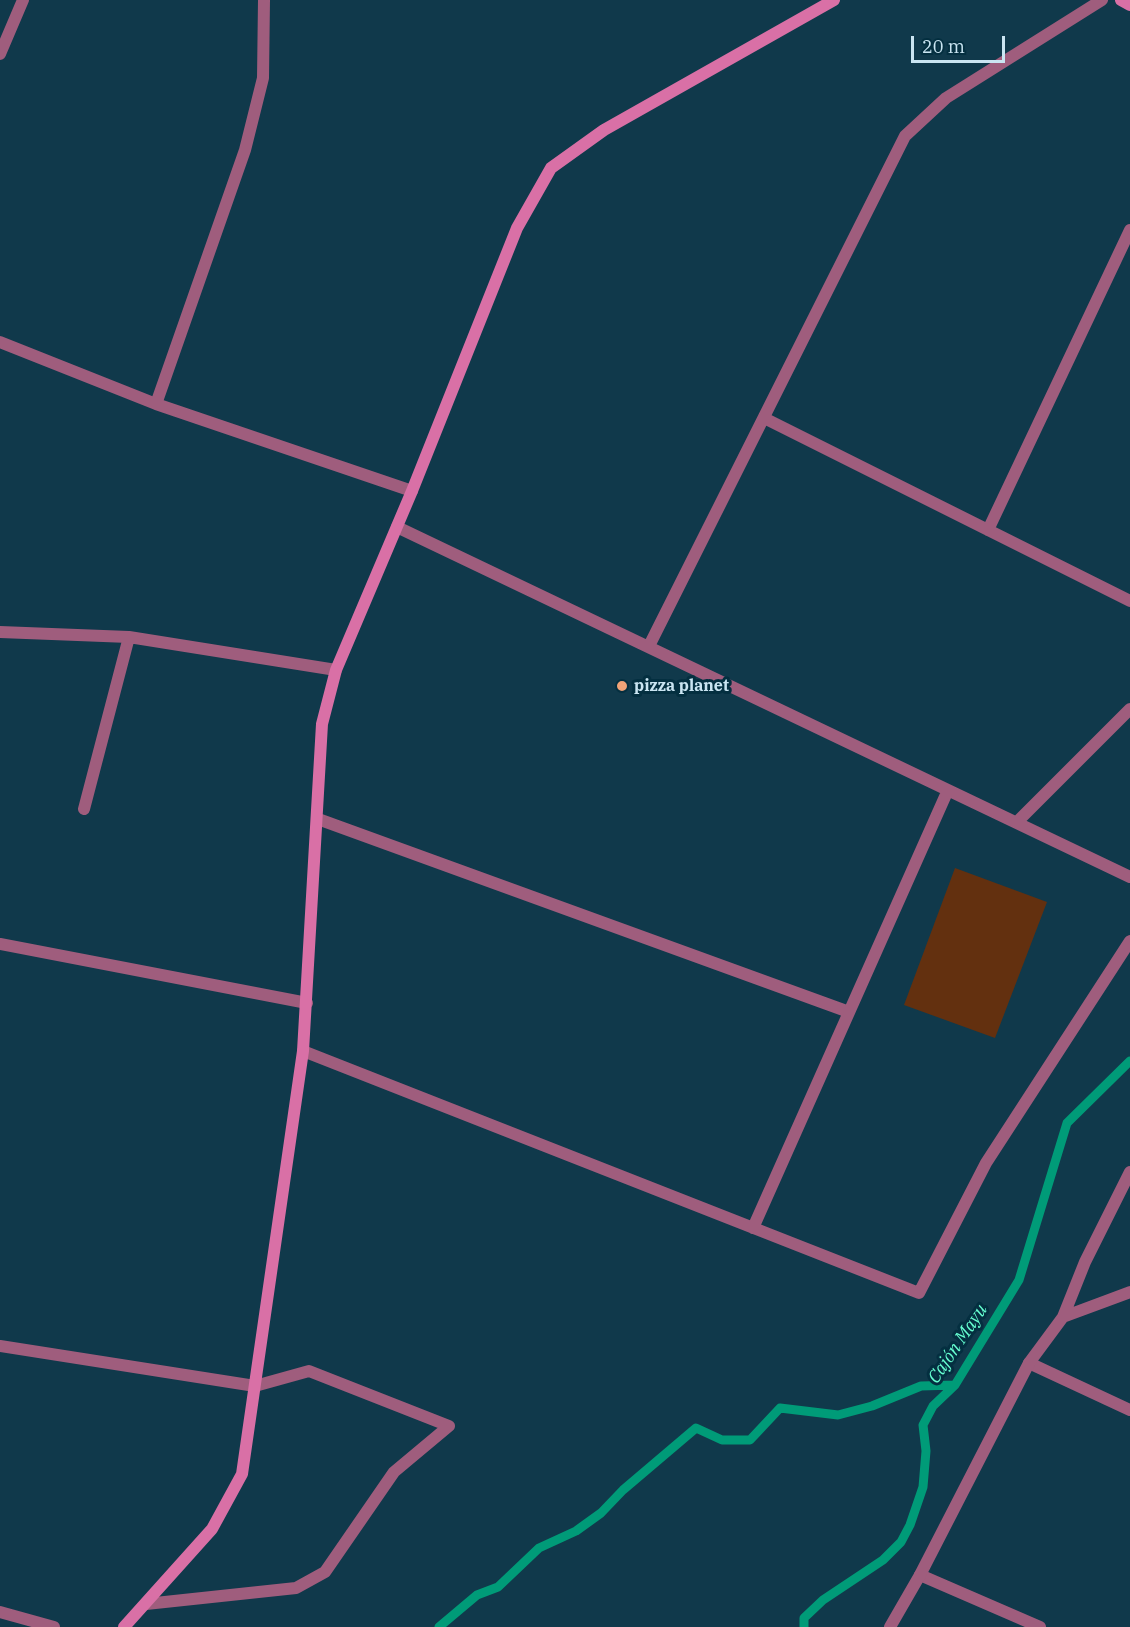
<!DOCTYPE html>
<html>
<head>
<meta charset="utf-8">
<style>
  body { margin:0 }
  #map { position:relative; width:1130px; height:1627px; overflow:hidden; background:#10394b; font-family:"IBM Plex Serif",serif }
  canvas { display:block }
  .scale { position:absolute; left:911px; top:36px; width:94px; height:27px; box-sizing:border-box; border:3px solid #cae5f2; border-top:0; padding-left:8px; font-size:18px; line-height:21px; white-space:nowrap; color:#cae5f2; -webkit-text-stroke:4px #042f40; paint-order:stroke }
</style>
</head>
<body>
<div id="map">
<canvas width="1130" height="1627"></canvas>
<div class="scale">20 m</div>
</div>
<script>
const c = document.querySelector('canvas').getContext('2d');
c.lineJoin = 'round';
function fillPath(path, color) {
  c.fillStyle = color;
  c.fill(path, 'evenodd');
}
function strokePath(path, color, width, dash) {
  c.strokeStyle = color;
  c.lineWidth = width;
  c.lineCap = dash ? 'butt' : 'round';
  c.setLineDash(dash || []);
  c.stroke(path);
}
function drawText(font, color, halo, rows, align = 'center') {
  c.font = font + ' "IBM Plex Serif",serif';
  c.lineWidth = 6;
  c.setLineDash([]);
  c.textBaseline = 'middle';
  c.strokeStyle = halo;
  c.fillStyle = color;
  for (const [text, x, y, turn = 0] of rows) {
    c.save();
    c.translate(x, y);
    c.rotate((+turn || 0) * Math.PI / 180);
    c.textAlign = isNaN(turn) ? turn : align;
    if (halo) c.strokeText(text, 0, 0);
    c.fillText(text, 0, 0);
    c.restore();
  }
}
const green = new Path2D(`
  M955 868 1047 902 995 1038 904 1005Z`);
const stream = new Path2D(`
  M439 1627 477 1595 498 1587 539 1548 576 1531 601 1513 623 1490 696 1428 722 1440H750L780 1408 838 1415 872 1406 921 1386 955 1385
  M804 1627V1618L823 1600 883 1560 901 1542 910 1525 923 1487 926 1451 923 1425 933 1406 955 1385 1019 1280 1067 1123 1130 1061`);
const lane = new Path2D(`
  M1029 1363 1130 1410
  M920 1575 1040 1627`);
const street = new Path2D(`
  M0 54 23 0
  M0 342 156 404 412 491
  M156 404 245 150 263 78 264 0
  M764 418 1130 601
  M397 527 1130 877
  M988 530 1130 230
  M0 632 129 637 336 670
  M649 646 905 136 946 98 1102 0
  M84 809 129 637
  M318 819 849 1012
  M1017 822 1130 709
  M0 944 307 1003
  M303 1051 919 1293 986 1163 1130 941
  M753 1228 948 790
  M1063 1317 1130 1292
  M0 1346 255 1386 309 1371 449 1426 394 1472 325 1572 296 1588 146 1604
  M0 1612 54 1627
  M890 1627 920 1575 1029 1363 1063 1317 1085 1262 1130 1172`);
const secondary = new Path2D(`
  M1121 0 1130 5
  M124 1627 212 1529 242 1474 303 1051 322 724 336 670 412 491 517 228 551 168 604 130 834 0`);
const markers = [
  [622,686,6,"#f0a378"]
];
const poiNames = [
  ["pizza planet",634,686]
];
const waterNames = [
  ["Cajón Mayu",958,1344,-56]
];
fillPath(green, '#63300f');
strokePath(stream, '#009b78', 9);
strokePath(lane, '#9f5d7d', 12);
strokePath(street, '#9f5d7d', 12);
strokePath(secondary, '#d970a6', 12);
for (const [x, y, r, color] of markers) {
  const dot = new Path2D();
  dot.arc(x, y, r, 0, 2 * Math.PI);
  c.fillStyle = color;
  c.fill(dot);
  strokePath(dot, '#042f40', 2);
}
drawText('bold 16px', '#cae5f2', '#042f40', poiNames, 'left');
drawText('italic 18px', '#66fed0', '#042f40', waterNames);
</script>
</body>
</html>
